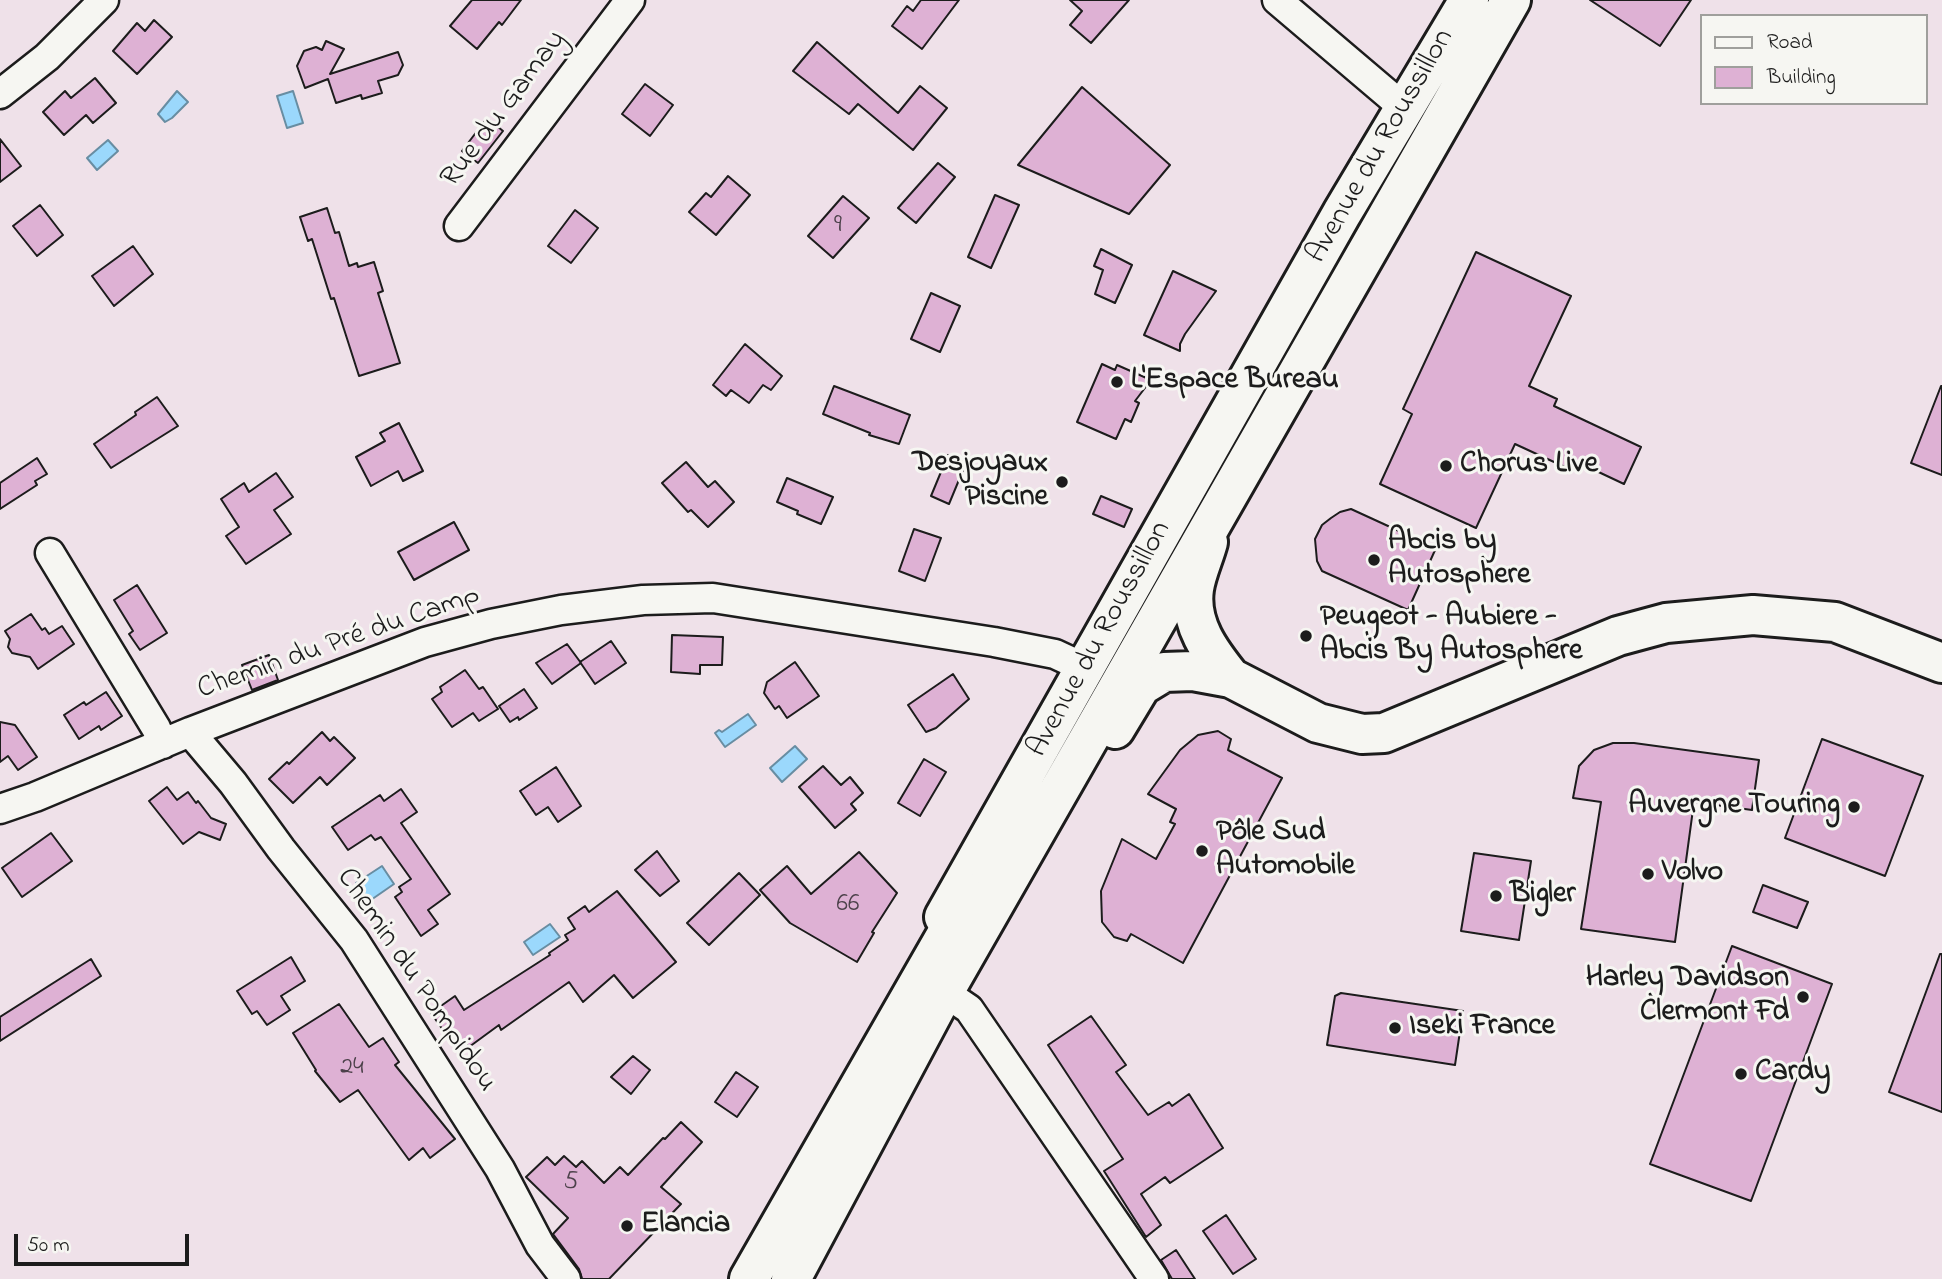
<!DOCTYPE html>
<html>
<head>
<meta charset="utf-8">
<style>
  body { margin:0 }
  #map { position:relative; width:1942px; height:1279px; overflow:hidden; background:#efe1e9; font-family:"Indie Flower",sans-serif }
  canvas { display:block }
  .legend { position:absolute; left:1700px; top:14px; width:228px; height:91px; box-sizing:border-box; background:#f6f6f2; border:2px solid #9f9f9c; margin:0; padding:9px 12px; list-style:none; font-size:21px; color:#1c1c1c }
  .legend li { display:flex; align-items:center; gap:14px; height:35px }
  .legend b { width:35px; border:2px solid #9f9f9c }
  .scale { position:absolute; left:14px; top:1234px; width:175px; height:32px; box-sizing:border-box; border:4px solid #1c1c1c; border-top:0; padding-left:9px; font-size:21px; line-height:24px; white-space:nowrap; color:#1c1c1c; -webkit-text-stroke:5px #f6f6f2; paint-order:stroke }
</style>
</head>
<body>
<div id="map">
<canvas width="1942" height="1279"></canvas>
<ul class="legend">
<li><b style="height:9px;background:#f6f6f2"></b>Road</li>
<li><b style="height:19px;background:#deb1d4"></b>Building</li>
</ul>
<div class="scale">50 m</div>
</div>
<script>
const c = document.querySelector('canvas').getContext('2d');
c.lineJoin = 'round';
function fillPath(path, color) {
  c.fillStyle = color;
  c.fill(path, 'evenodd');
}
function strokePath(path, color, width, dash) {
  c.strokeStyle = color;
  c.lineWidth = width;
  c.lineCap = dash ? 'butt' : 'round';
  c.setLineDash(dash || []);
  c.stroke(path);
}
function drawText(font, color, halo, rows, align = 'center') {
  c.font = font + ' "Indie Flower",sans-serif';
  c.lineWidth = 6;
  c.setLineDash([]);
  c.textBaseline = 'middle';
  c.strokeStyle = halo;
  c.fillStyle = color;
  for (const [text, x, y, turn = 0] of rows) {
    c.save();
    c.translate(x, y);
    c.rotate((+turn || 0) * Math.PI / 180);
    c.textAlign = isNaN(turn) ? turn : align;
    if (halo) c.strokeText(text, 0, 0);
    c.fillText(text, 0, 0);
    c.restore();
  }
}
const water = new Path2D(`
  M177 91 188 102 172 118 165 122 158 114Z
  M293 91 303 123 287 128 277 96Z
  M108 140 118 151 97 170 87 158Z
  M748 714 756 725 725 747 715 733 719 730 722 732Z
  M795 746 807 759 782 782 770 768Z
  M382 866 394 884 368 902 356 883Z
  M550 924 560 937 533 955 524 942Z`);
const building = new Path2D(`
  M472 0H521L502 25 499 22 477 49 450 26Z
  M921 0H959L922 49 892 26 907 6 913 11Z
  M1070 0H1129L1091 43 1070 25 1082 11Z
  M1590 0H1691L1660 46Z
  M154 20 172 37 137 74 113 51 137 23 145 31Z
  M326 41 344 49 330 74 398 52 403 65 398 75 378 81 382 93 362 99 361 95 336 103 328 79 305 88 297 66 304 51 316 47 322 50Z
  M817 42 898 113 920 86 947 108 913 150 858 104 849 114 793 71Z
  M95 78 116 103 93 123 86 115 64 135 43 112 65 91 71 98Z
  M645 84 673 105 650 136 622 114Z
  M1082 87 1170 165 1129 214 1018 165Z
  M487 118 503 131 478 163 462 151Z
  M0 139 21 166 0 182Z
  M938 163 955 177 916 223 898 208Z
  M728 176 750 195 716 235 689 212 706 193 711 197Z
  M995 195 1019 205 991 268 968 257Z
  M843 196 869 218 833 258 808 236Z
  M40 205 63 235 37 256 13 226Z
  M327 208 335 233 339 232 349 266 357 263 358 267 374 262 383 291 378 293 400 363 359 376 334 298 331 299 312 239 308 241 300 217Z
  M575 210 598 228 571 263 548 246Z
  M133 246 153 274 114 306 92 276Z
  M1101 249 1132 265 1115 303 1095 294 1103 270 1094 266Z
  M1476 252 1571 296 1529 386 1557 399 1554 406 1641 447 1624 484 1571 459 1567 468 1515 444 1476 528 1380 484 1412 414 1403 409Z
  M1173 271 1216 291 1185 334 1180 344V351L1144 335Z
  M931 293 960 306 940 352 911 339Z
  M745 344 782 376 771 390 763 385 749 403 731 390 726 396 713 385Z
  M1102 364 1115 370 1117 365 1151 380 1135 401 1139 403 1131 422 1125 419 1116 439 1077 422Z
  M834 386 910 415 899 444 869 435 870 433 823 414Z
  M1941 386H1942V475L1911 463Z
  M157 397 178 426 111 468 94 444 136 415 135 412Z
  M399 423 423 471 403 481 398 471 371 486 356 457 385 441 380 433Z
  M948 455 966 463 949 504 931 496Z
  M37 458 47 474 35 481 37 485 0 509V483Z
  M686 462 708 487 715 481 734 502 708 527 691 510 688 512 662 483Z
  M276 473 293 497 274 510 291 534 246 564 226 536 239 527 221 499 244 483 249 492Z
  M787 478 833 497 821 524 797 514 798 511 777 502Z
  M1101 496 1132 509 1124 527 1093 514Z
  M1351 509 1436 548 1408 610 1322 571 1317 561 1315 539 1322 525 1331 518 1340 512Z
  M454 522 469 550 414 580 398 552Z
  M914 529 941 538 925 581 899 571Z
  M137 585 167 633 140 650 129 634 133 631 114 600Z
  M31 614 42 630 45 628 49 634 62 626 74 644 38 669 30 657 12 653 8 647 10 639 5 631Z
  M672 635 723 637 722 665H700V674L671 672Z
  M611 641 626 663 595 684 580 662Z
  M567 644 581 663 552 684 536 663Z
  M269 655 278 680 252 690 242 665Z
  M795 662 819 696 787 718 779 706 775 709 764 693 767 682Z
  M465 670 479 689 483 687 498 709 479 721 473 713 452 727 432 699 442 692 440 687Z
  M953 674 969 699 936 728 926 732 908 705Z
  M524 689 537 708 519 720 518 717 510 722 499 706Z
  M106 692 122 716 101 730 99 726 79 739 64 715 84 702 86 705Z
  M0 722 15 725 37 757 18 770 8 756 0 762Z
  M1218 731 1231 739 1228 750 1282 778 1183 963 1131 934 1127 941 1114 937 1102 922 1101 891 1122 839 1156 859 1175 824 1170 822 1176 809 1148 794 1180 750 1198 735Z
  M322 732 330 741 334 737 355 758 327 785 320 777 293 803 269 779 287 762 289 764Z
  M1822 739 1923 776 1885 876 1785 838Z
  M1613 743H1634L1759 760 1752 810 1694 802 1675 942 1581 929 1601 802 1573 798 1579 766 1594 750Z
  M924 759 946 772 920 816 898 803Z
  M823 766 841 785 850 777 863 793 851 804 856 810 835 828 799 787Z
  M556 767 581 806 558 822 548 807 536 815 520 791Z
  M167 787 177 800 188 792 196 803 198 801 211 818 226 824 220 840 199 832 183 844 149 801Z
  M401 789 417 812 401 823 450 894 428 910 438 924 421 936 395 897 402 892 399 887 411 879 381 837 375 840 371 835 348 850 332 827 380 795 384 801Z
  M51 833 72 861 22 897 2 868Z
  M657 851 679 881 660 896 635 870Z
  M859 852 897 893 872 932 874 933 857 962 790 923 760 890 787 866 811 894Z
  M1474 853 1531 861 1519 940 1461 931Z
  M739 873 760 895 709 945 687 923Z
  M1763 885 1808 902 1797 928 1753 912Z
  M617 891 676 962 633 998 614 975 583 1002 569 982 501 1030 499 1025 469 1047 465 1043 460 1046 455 1040 452 1043 431 1013 455 996 464 1010 550 955 549 953 568 940 565 935 575 929 568 918 585 906 589 912Z
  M1732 946 1832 984 1751 1201 1650 1164Z
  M1940 954H1942V1112L1889 1092Z
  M291 957 305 981 281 996 290 1010 267 1025 257 1011 252 1014 237 991Z
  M91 959 101 976 0 1041V1017Z
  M1341 993 1463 1011 1455 1065 1327 1045 1335 996Z
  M339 1004 369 1047 383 1038 399 1062 395 1065 455 1139 430 1158 423 1148 409 1160 358 1090 340 1102 315 1071 316 1070 293 1033Z
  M1091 1016 1126 1065 1116 1072 1148 1115 1169 1102 1172 1106 1189 1094 1223 1148 1170 1183 1165 1177 1141 1194 1161 1225 1146 1237 1104 1171 1123 1159 1048 1045Z
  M633 1056 650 1070 631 1094 611 1077Z
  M736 1072 758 1087 737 1117 715 1102Z
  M681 1122 702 1142 661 1187 681 1204 609 1279H582L579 1269 553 1234 568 1218 526 1177 547 1157 555 1165 564 1156 576 1167 582 1161 604 1183 620 1167 628 1175 663 1138 665 1139Z
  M1226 1215 1256 1259 1233 1274 1203 1231Z
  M1176 1250 1195 1279H1172L1161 1260Z`);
const street = new Path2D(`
  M1277 0 1403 107
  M0 94 47 57 104 0
  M459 226 630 0
  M50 553 156 728 163 744
  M190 732 233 783 281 849 354 940 500 1169 540 1245 566 1279
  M0 809 35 797 190 732 425 642 491 624 561 610 643 600 713 598 994 642 1055 654 1085 668
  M944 992 969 1009 1154 1279`);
const secondary = new Path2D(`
  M1208 542C1204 557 1196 574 1194 589 1189 624 1210 652 1231 678
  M1115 729 1141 686 1164 672 1193 671 1231 678 1318 723 1362 734 1384 733 1618 636 1666 623 1753 615 1835 622 1942 663`);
const primary = new Path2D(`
  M944 917 1342 213 1469 0
  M791 1279 944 992 1511 0`);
const highway = new Path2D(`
  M749 1279 961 909V890`);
const markers = [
  [1117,382,7,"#1c1c1c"],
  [1446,466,7,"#1c1c1c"],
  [1062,482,7,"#1c1c1c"],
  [1374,560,7,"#1c1c1c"],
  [1306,636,7,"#1c1c1c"],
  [1854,807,7,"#1c1c1c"],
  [1202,851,7,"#1c1c1c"],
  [1648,874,7,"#1c1c1c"],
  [1496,896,7,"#1c1c1c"],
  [1803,997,7,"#1c1c1c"],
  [1395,1028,7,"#1c1c1c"],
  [1741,1074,7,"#1c1c1c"],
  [627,1226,7,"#1c1c1c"]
];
const numberNames = [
  ["9",838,227],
  ["66",848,906],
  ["24",352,1069],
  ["5",571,1184]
];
const streetNames = [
  ["Rue du Gamay",505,110,-53],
  ["Avenue du Roussillon",1382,147,-60],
  ["Avenue du Roussillon",1101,640,-61],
  ["Chemin du Pré du Camp",339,644,-19],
  ["Chemin du Pompidou",415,981,56]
];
const poiNames = [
  ["L'Espace Bureau",1131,382],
  ["Desjoyaux",1048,465,"right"],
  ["Piscine",1048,499,"right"],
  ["Chorus Live",1460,466],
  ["Abcis by",1388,543],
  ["Autosphere",1388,577],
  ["Peugeot - Aubiere -",1320,619],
  ["Abcis By Autosphere",1320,653],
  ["Auvergne Touring",1840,807,"right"],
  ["Pôle Sud",1216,834],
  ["Automobile",1216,868],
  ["Volvo",1662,874],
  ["Bigler",1510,896],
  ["Harley Davidson",1789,980,"right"],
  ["Clermont Fd",1789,1014,"right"],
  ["Iseki France",1409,1028],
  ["Cardy",1755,1074],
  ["Elancia",641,1226]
];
fillPath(water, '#9bd8fc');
strokePath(water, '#688da2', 2);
fillPath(building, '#deb1d4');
strokePath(building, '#1c1c1c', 2);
strokePath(street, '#1c1c1c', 33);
strokePath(secondary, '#1c1c1c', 44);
strokePath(primary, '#1c1c1c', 44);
strokePath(highway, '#1c1c1c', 44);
strokePath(street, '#f6f6f2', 28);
strokePath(secondary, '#f6f6f2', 38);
strokePath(primary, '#f6f6f2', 38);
strokePath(highway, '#f6f6f2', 38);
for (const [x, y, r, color] of markers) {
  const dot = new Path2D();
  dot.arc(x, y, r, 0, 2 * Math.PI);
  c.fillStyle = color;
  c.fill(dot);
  strokePath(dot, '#f6f6f2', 2.5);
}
drawText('26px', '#4c414a', null, numberNames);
drawText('30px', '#1c1c1c', '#f6f6f2', streetNames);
drawText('bold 30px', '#1c1c1c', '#f6f6f2', poiNames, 'left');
</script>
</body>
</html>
